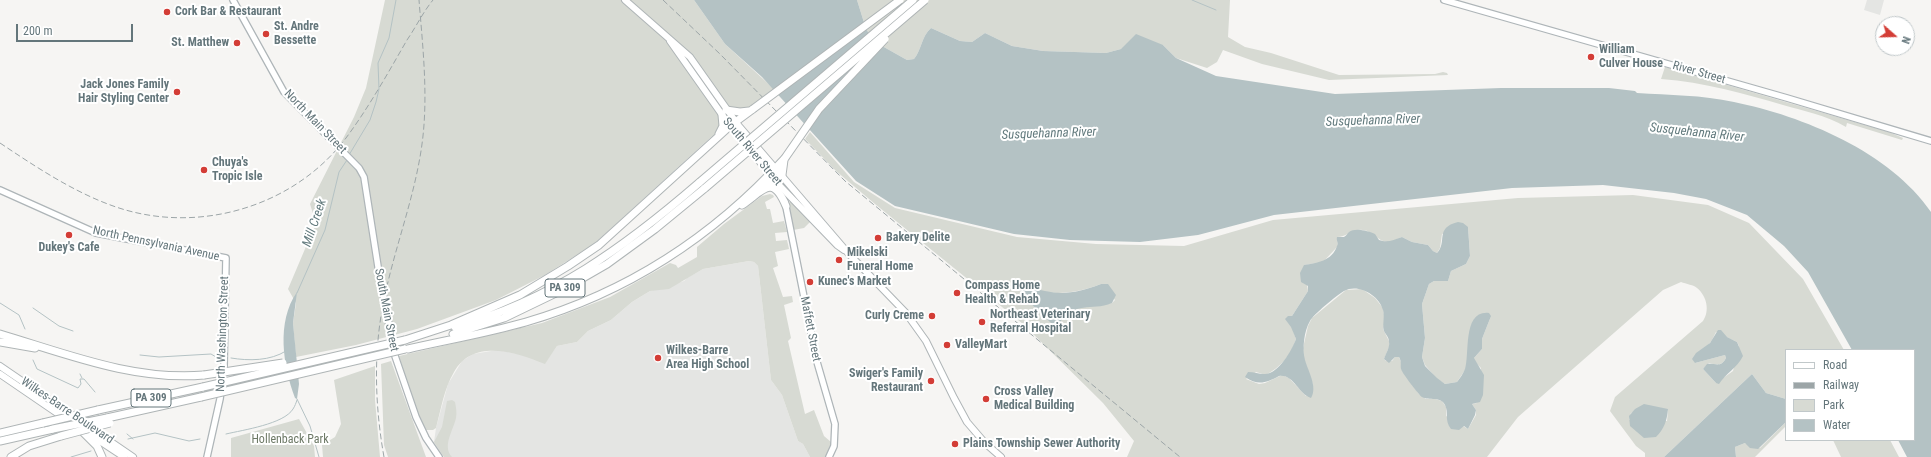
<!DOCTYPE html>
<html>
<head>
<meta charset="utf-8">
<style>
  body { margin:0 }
  #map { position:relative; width:1931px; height:457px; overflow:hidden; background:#f6f5f3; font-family:"Roboto Condensed",sans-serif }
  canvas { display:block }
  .legend { position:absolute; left:1785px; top:349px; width:130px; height:92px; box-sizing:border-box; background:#fff; border:1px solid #c1c8ca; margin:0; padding:5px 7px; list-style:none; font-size:12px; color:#64767b }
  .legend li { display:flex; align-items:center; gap:8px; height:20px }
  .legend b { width:20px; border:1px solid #c1c8ca }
  .north { position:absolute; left:1875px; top:16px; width:40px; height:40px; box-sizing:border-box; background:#fff; border:1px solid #c1c8ca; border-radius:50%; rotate:110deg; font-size:11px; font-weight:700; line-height:16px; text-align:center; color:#64767b }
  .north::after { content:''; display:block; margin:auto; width:14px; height:18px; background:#d33d36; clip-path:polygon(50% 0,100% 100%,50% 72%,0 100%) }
  .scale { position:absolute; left:16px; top:24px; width:117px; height:18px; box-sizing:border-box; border:2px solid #64767b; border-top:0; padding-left:5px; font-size:12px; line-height:14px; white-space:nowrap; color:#64767b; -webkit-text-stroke:3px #fff; paint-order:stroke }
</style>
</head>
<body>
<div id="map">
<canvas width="1931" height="457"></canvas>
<ul class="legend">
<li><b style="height:5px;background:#fff"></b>Road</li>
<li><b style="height:5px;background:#9ca5a7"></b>Railway</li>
<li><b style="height:11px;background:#d7dad3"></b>Park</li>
<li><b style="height:11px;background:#b4c2c4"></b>Water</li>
</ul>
<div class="north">N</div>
<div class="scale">200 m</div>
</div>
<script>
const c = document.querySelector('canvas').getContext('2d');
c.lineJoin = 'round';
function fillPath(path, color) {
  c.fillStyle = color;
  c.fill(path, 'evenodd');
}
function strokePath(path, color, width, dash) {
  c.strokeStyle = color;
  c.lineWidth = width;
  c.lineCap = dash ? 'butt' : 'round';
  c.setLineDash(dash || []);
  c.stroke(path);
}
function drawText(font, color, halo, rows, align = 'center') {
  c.font = font + ' "Roboto Condensed",sans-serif';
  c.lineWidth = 4;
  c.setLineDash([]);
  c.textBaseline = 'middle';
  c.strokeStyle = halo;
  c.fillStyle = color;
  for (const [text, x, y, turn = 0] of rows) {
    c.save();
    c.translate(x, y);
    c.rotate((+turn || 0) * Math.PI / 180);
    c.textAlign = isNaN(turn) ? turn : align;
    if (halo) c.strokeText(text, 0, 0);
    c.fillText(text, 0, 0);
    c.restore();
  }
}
const built = new Path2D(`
  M1867 0H1884L1880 15 1864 10Z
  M749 261 754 262 758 266 771 380 782 395 798 441 803 444 810 457H444L436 446 434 442 436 428 448 384 462 361 473 354 497 350 523 355 545 363 557 346 577 342 588 331 611 320 632 302 650 291 684 281 687 278 703 269Z`);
const green = new Path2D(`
  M385 0H694L725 44 774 89 710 138 594 244 545 275 496 300 417 329 356 345 296 357 293 323 296 303 288 289 316 223 310 204 354 117 366 88Z
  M857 0H1230L1228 37 1245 47 1271 53 1339 75 1435 74 1443 72 1447 73 1448 75 1329 80 1262 64 1223 50 1217 62 1207 68 1176 58 1163 45 1121 49 1106 53 1043 51 1012 46 985 33 972 42 960 41 931 28C921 37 922 49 914 59L907 60 875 42 866 29Z
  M1665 67 1889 132 1903 138 1902 140 1847 123 1846 127C1825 115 1804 111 1783 105 1745 94 1704 82 1661 79Z
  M810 132 854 182 895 208 1017 237 1096 244 1184 246 1273 220 1518 198 1633 195 1708 205 1749 223 1803 279 1844 350H1786V399L1766 393 1752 374 1664 457H1645V453L1636 446 1610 411 1615 397 1703 321C1710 311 1707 296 1697 288 1694 285 1686 284 1681 282L1663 290 1518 417 1487 457H1127L1134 441 1103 403 1023 324 875 204 836 171 805 139ZM1468 227 1470 256 1466 264 1451 271 1448 281H1434L1429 284 1422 304 1425 338 1422 357 1425 365 1437 379 1445 384 1457 382 1465 370 1491 316 1482 339V349L1474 358V361L1481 368 1477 403 1472 404 1476 410V415L1468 429 1446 416V407L1442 401 1435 399H1426L1419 394 1401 369V362L1399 357H1395L1392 361H1386L1384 359 1389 347V341L1383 329 1385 320 1383 308 1375 298 1362 289 1346 290 1312 318 1308 326 1303 348 1304 359 1313 385 1306 396 1289 378 1282 375 1265 383 1259 384 1246 379 1256 372 1266 375C1280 367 1291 356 1296 339L1288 316H1292L1308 291 1304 265 1323 262 1338 246 1337 237C1346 237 1350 231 1358 230 1374 228 1378 246 1393 241 1396 240 1398 238 1402 237L1412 242 1428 245 1433 251 1437 253 1440 248 1442 234ZM1101 284 1115 300 1112 303 1078 307 1062 318 1045 292C1065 295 1082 291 1101 284ZM1716 332 1737 342 1739 346 1733 371 1716 383 1703 369 1709 363C1717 365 1722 366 1726 358L1725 355 1695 363 1712 340ZM1659 409H1666L1668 411 1667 421 1629 420 1631 413Z
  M770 194 773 195 774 197 765 202 767 209H770L773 223 784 221 787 232 775 233 776 241 787 240 789 249 775 252 778 266 773 268 783 297 792 296 793 302 784 305 791 338 788 341 805 414 814 410 824 436 831 442 830 451 827 457H810L803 444 798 441 782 395 771 380 758 266 754 262 749 261 703 269 669 289 650 291 632 302 611 320 588 331 577 342 557 346 545 364C516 352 473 338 454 372 444 389 441 409 436 428L433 430H426L417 414 399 356 542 323 610 297 670 263 676 265 678 268 697 257V247L724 224 762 196Z
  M791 201 811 221 804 228 793 230 788 204Z
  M391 361 426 457H388L384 445 381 364Z
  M375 366V400L380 457H323L322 445 335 437 341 424 334 380Z
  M452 400 455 402C456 407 457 413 456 418 453 431 442 446 452 457H444L434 442 442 427 447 401Z
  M299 419 314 446 315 457H231V438Z
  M1786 422V426L1755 457H1736L1735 447 1745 443 1760 448Z
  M1833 440H1890L1899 457H1841Z`);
const water = new Path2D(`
  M694 0H857L866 29 875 42 907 60 914 59C922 49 921 37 931 28L960 41 972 42 985 33 1012 46 1043 51 1106 53 1121 49 1136 34 1163 45 1176 58 1216 76 1335 94 1501 88H1609L1635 91 1637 93C1669 95 1702 95 1734 102 1803 116 1890 152 1931 212V457H1907L1898 440H1914V350H1852L1808 272 1784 246 1747 215 1706 199 1674 193 1603 185 1512 188 1274 215 1198 235 1140 242 1070 240 1014 234 895 206 856 181 762 77 725 44Z
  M1458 222 1463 223 1468 227 1470 256 1466 264 1451 271 1448 281H1434L1429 284 1422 304 1425 338 1422 357 1425 366 1437 378 1445 384 1457 382C1460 378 1463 374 1465 369 1470 354 1462 310 1489 313L1491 316 1482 339V349L1474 358 1484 375 1483 395 1480 402 1472 404 1476 410 1475 415 1468 429 1464 426 1459 430 1451 429C1444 420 1449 413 1445 405 1441 396 1429 401 1422 397 1419 395 1402 373 1401 369 1400 365 1402 362 1399 357H1395L1389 363 1384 359C1386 353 1390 347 1389 342 1389 337 1386 335 1384 331 1382 327 1385 316 1383 310 1379 295 1358 283 1344 291 1337 295 1313 315 1310 321 1304 331 1302 349 1305 360 1308 371 1318 387 1311 398 1298 394 1294 374 1279 376 1266 383 1258 386 1245 377L1248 372C1254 372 1259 374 1264 374 1278 375 1292 350 1296 339L1291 327 1285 319 1288 316H1292L1308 291V286L1301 282 1300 273 1304 265C1317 263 1332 261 1337 246 1339 243 1336 241 1337 237H1344C1346 236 1347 234 1349 232 1355 227 1369 231 1375 234L1379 240C1388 243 1393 240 1402 237L1412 242 1428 245 1433 251 1437 253C1448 242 1434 228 1458 222Z
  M1101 284H1108L1116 295 1112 303C1090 312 1076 299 1058 325L1051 323 1021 294V289L1024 286C1057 295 1069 296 1101 284Z
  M297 292 293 323 299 384 297 399 295 398C283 366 276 322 297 292Z
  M1718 330H1721L1727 337 1737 342 1743 356C1737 368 1726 373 1719 384L1716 383 1703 369 1707 364C1716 363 1721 368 1726 358L1725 355 1695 363 1692 359 1696 353 1710 343Z
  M1752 374 1766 393 1786 399V422L1758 449 1750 448 1745 443 1735 447 1736 457H1664Z
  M1644 404 1668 409C1667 421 1664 429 1656 437L1644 438 1630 426 1629 416 1635 409Z`);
const stream = new Path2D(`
  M1192 0 1216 10
  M349 155 370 120 376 102 379 89 378 63 389 38 396 0
  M297 293 325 230 339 172 347 160
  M0 303 19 315 25 329
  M33 308 59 326 73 331
  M140 355 159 357 211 354 216 357
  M231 358C249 361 270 361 286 351
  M33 360 37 369 78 388 81 384 80 379H84L95 392
  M80 374 82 378
  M297 399 310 426 319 457
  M127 434 133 439
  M226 434C243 430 284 424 293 409 295 406 296 403 297 400
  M128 439 155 433 189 441 200 439
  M71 457 91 451`);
const secondary = new Path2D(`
  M233 0 284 92 359 168 364 177 379 273 395 356 416 417 426 438 439 457
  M1444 0 1787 98 1931 141
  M0 190 96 233 226 258 224 366 220 399 207 457
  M785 202 817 362 835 424 834 446 829 457`);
const primary = new Path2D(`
  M625 0 690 57 738 125 848 253 906 313 926 341 954 398 967 422 985 443 1001 457
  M670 41 730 126 780 186 837 245 844 250
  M0 366 133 457
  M0 374 76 426
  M86 432 124 457`);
const highway = new Path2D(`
  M726 110 740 112 749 111
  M719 134 723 126 722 115
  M782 175 784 160
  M762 186 768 182 778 184
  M742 205C763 191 772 173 786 206
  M455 327C552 300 625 247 700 182
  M0 334C67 354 134 381 204 375
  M453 334 504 318 562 290 607 264 655 229 705 188
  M405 340 451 325 520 295 568 266 599 245 730 126 753 109
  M0 342 35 348
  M408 349C447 340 488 333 526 322 629 292 713 237 785 158
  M98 410 203 387
  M107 418 201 397
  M79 428 97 446 102 457
  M0 433 43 423
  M0 441 53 429
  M11 457 29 446 61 436`);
const rail = new Path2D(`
  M663 0 720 54 845 181 1180 457
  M0 143C36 167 75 193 116 207 198 235 294 207 346 138 369 107 388 73 407 40 416 27 423 12 433 0
  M384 457C375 407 373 351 384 300 394 250 413 202 421 151 429 101 423 50 419 0`);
const highwayBridge = new Path2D(`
  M753 109 900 0
  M785 158 819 109 885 39
  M700 182 913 0
  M705 188 925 0
  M204 375 283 363
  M203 387 405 340
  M201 397 405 349
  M43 423 98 410
  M53 429 107 418
  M61 436 110 423`);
const markers = [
  [167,12,4,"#d33d36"],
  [266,34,4,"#d33d36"],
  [237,43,4,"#d33d36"],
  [1591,57,4,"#d33d36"],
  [177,92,4,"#d33d36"],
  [204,170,4,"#d33d36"],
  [69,235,4,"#d33d36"],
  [878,238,4,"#d33d36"],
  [839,260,4,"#d33d36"],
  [810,282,4,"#d33d36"],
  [957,293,4,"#d33d36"],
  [932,316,4,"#d33d36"],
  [982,322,4,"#d33d36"],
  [947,345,4,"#d33d36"],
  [658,358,4,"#d33d36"],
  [931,381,4,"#d33d36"],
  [986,399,4,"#d33d36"],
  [955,444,4,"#d33d36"]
];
const shields = [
  [565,288,40],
  [151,398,40]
];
const shieldNames = [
  ["PA 309",565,288],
  ["PA 309",151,398]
];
const poiNames = [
  ["Cork Bar & Restaurant",175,12],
  ["St. Andre",274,27],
  ["Bessette",274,41],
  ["St. Matthew",229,43,"right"],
  ["William",1599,50],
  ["Culver House",1599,64],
  ["Jack Jones Family",169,85,"right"],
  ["Hair Styling Center",169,99,"right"],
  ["Chuya's",212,163],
  ["Tropic Isle",212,177],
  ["Bakery Delite",886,238],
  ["Dukey's Cafe",69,248,"center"],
  ["Mikelski",847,253],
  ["Funeral Home",847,267],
  ["Kunec's Market",818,282],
  ["Compass Home",965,286],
  ["Health & Rehab",965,300],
  ["Northeast Veterinary",990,315],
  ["Referral Hospital",990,329],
  ["Curly Creme",924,316,"right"],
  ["ValleyMart",955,345],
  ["Wilkes-Barre",666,351],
  ["Area High School",666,365],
  ["Swiger's Family",923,374,"right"],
  ["Restaurant",923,388,"right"],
  ["Cross Valley",994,392],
  ["Medical Building",994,406],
  ["Plains Township Sewer Authority",963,444]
];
const streetNames = [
  ["River Street",1699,73,16],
  ["North Main Street",315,122,46],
  ["South River Street",752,152,50],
  ["North Pennsylvania Avenue",156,244,12],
  ["South Main Street",386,310,79],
  ["Maffett Street",810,329,79],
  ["North Washington Street",223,334,-88],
  ["Wilkes-Barre Boulevard",67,411,34]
];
const parkNames = [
  ["Hollenback Park",290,440]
];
const waterNames = [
  ["Susquehanna River",1373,121,-2],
  ["Susquehanna River",1697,133,6],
  ["Susquehanna River",1049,134,-2],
  ["Mill Creek",315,223,-71]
];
fillPath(built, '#e4e5e3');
fillPath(green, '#d7dad3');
fillPath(water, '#b4c2c4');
strokePath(stream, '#b4c2c4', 1);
strokePath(secondary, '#aeb5b8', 8);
strokePath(primary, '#afb5b7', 8);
strokePath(highway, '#afb5b6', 9);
strokePath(secondary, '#fff', 5.5);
strokePath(primary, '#fff', 6);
strokePath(highway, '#fff', 7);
strokePath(rail, '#9ca5a7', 1, [6, 3]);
strokePath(highwayBridge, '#afb5b6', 9, []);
strokePath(highwayBridge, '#fff', 7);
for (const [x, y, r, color] of markers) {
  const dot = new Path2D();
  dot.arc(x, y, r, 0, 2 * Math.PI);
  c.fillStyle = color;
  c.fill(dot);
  strokePath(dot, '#fff', 1.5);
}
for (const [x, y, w] of shields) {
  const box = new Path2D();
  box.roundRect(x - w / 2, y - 9, w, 18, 3);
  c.fillStyle = '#fff';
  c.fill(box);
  strokePath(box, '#64767b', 1);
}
drawText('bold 11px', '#64767b', null, shieldNames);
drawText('bold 12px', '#64767b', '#fff', poiNames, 'left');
drawText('12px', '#64767b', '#fff', streetNames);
drawText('12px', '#6d7966', '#fff', parkNames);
drawText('italic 13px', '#637b7e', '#fff', waterNames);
</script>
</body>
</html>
